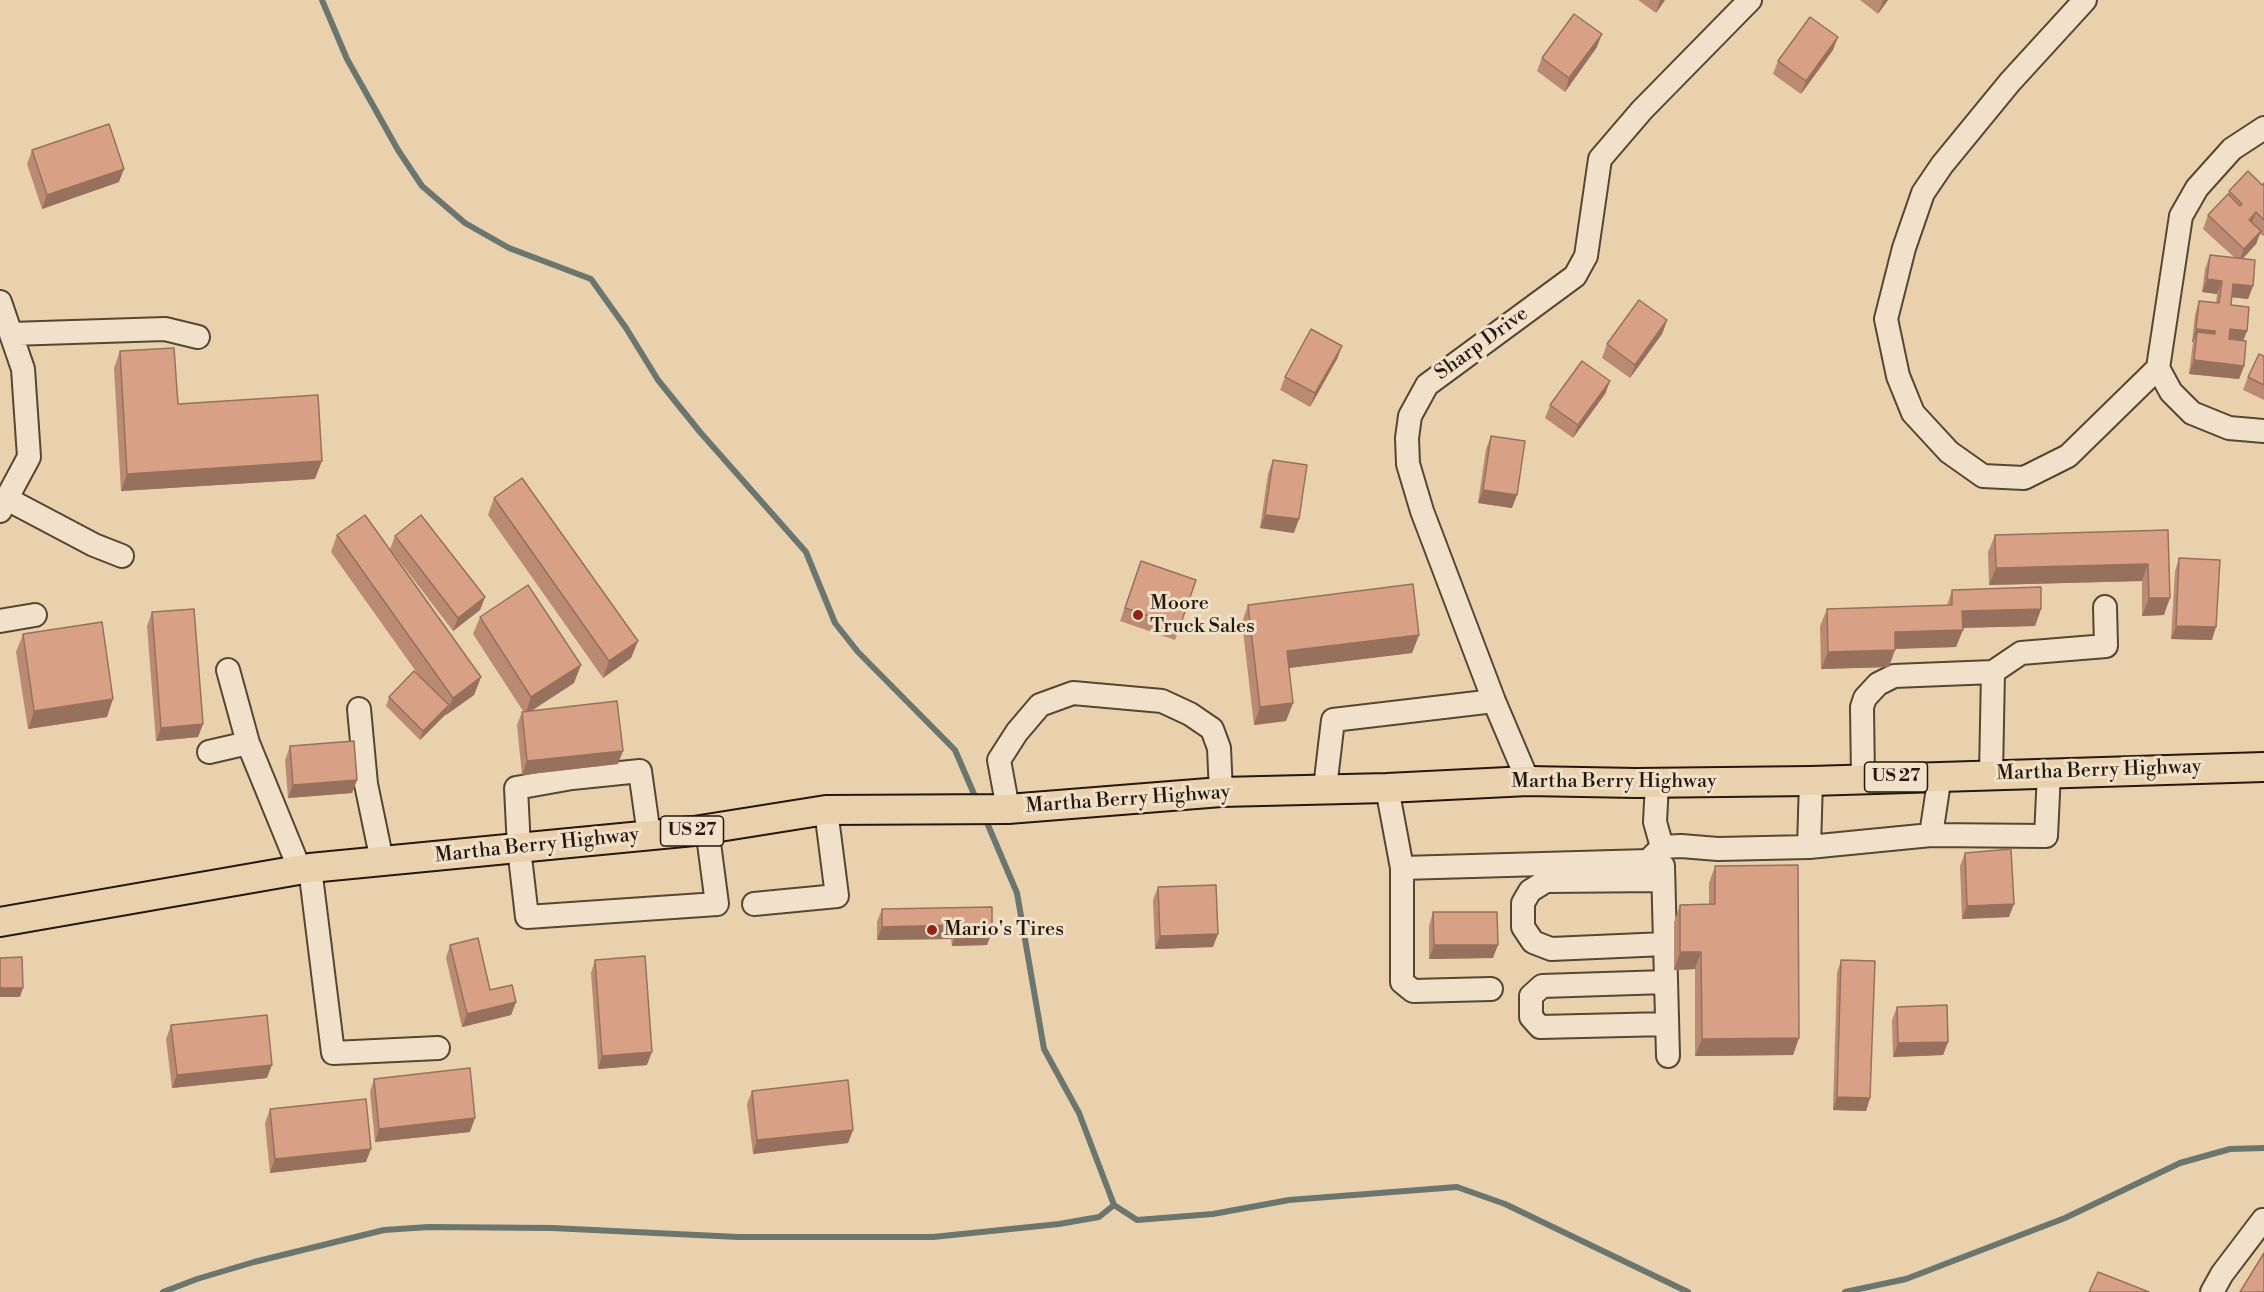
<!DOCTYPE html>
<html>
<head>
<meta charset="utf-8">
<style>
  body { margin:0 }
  canvas { display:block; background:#ead1ae }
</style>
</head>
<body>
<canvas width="2264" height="1292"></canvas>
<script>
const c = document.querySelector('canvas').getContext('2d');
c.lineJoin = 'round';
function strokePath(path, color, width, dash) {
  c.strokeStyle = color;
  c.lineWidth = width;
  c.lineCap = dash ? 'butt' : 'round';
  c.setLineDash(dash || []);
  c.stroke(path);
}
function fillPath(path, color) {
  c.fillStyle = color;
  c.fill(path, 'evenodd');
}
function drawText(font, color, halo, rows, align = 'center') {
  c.font = font + ' "Libre Bodoni",serif';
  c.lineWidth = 6;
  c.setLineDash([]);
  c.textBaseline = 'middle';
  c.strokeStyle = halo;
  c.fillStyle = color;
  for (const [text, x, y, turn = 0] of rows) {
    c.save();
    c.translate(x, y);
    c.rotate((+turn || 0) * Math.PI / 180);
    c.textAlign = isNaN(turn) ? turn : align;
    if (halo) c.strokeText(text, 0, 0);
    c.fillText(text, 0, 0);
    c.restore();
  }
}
const stream = new Path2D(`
  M322 0 347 59 398 150 422 186 465 223 509 248 591 279 626 328 658 380 700 432 806 552 835 623 858 652 955 750 977 801
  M985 818 1017 893 1044 1049 1079 1113 1114 1205 1137 1220 1213 1214 1289 1200 1457 1187 1505 1204 1688 1292
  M163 1292 197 1279 254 1262 384 1230 429 1227 552 1228 738 1237H933L1059 1224 1099 1217 1114 1205
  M1845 1292 1906 1279 2065 1218 2180 1163 2230 1149 2264 1148`);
const minor = new Path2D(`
  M2085 0 2010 82 1942 165 1923 193 1904 248 1886 319 1898 376 1913 413 1949 452 1983 476 2024 478 2068 456 2158 368
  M2264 128 2232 149 2197 188 2181 216 2158 368 2171 392 2192 413 2229 428 2264 431
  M0 302 23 369 29 457 0 511
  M11 334 165 329 198 337
  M7 499 94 545 122 556
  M0 621 35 615
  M228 670 248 743 300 870
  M1993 672 2021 653 2106 646 2105 607
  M359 709 366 784 382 861
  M209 752 248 743
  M1940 775 1931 835 2046 836 2049 773
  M1863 779 1862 707 1865 698 1878 684 1894 676 1993 672 1991 774
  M1528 781 1494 701 1422 511 1408 464 1407 438 1410 416 1427 385 1575 276 1586 256 1600 159 1642 110 1750 0
  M1811 781 1809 847 1931 835
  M1657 783 1655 822 1662 847 1681 846 1718 849 1809 847
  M1325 788 1333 720 1494 701
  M1387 788 1402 868 1648 861 1662 847
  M1008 809 999 760 1017 732 1040 705 1073 693 1162 701 1190 714 1212 729 1219 748 1221 792
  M649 835 640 771 572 778 516 788 519 848 527 917 717 904 707 828
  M1663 866 1668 1056
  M310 868 333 1053 438 1048
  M1402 868V982L1413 991 1491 989
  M1663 880 1546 881 1530 891 1523 903V927L1533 942 1551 949 1665 944
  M754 904 837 896 826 810
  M1666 982 1542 986 1531 996V1017L1540 1027 1667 1024
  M2212 1292 2222 1274 2263 1220 2264 1221`);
const major = new Path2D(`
  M0 922 310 868 694 831 826 810 1008 809 1221 792 1387 788 1528 781 1636 783 1811 781 2264 767`);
const wall = new Path2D(`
  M1638 0H1665L1656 13Z
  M1860 0H1888L1878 14Z
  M1597 47 1565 92 1537 71 1542 58Z
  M1833 50 1801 94 1773 74 1778 61Z
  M32 150 119 182 42 209 27 164Z
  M2264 183V235L2263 236 2260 234 2256 244 2243 259 2253 286 2248 299 2232 297 2231 305 2243 341 2244 366 2239 379 2189 374 2193 342H2192L2195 315 2199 301 2216 303 2217 294 2202 292 2205 269 2210 255 2235 258 2203 229 2208 215 2228 194 2229 191 2262 185Z
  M1667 320 1662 334 1630 378 1602 358 1607 344Z
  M1342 346 1337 359 1310 407 1280 390 1285 377Z
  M120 351 178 404 315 479 121 491 114 368Z
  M2264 356V400L2243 390 2248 377Z
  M1610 381 1605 394 1573 438 1545 418 1550 405Z
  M1491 436 1512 508 1478 503 1486 449Z
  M1273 460 1294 533 1260 528 1268 474Z
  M494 498 638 641 631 658 603 678 488 515Z
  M2168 530 2164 615 2142 616V581L1989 585 1988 552 1995 535Z
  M337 535 390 549 395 536 485 597 480 610 453 631 391 550 481 677 474 695 446 715V714L420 740 386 706 389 697 417 673 331 552Z
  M2179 558 2212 640 2171 639 2175 571Z
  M1141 561 1196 580 1175 640 1120 621Z
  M1952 590 2041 609 2035 626 1963 628 1956 647 1895 649 1889 667 1821 669 1820 626 1827 609 1947 605Z
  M1248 605 1419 635 1412 653 1289 668 1293 703 1286 721 1254 725 1242 622Z
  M152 612 203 724 198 737 156 741 147 626Z
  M480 617 574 683 531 711 618 764 522 775 517 725 522 712 523 711 473 634Z
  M23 634 107 717 28 729 16 652Z
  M290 746 357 780 352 793 288 798 285 760Z
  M1965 853 2009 917 1962 919 1960 866Z
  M1715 866 1799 1038 1793 1055 1695 1056V969L1674 970V922L1680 905 1709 904V883Z
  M1158 887 1213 947 1155 949 1153 900Z
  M992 907 987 945 952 946 951 939 877 940V922L882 909Z
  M1433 912 1493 958 1429 959V926Z
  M450 945 490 990 516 1002 511 1015 462 1027 446 958Z
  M595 960 647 1065 598 1069 591 973Z
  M1841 960 1870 1098 1866 1111 1833 1110 1837 973Z
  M1897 1007 1948 1042 1943 1055 1893 1057 1892 1020Z
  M171 1025 267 1078 172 1088 166 1039Z
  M374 1079 470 1132 375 1142 370 1092Z
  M752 1091 853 1130 848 1143 753 1154 747 1104Z
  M270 1109 366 1162 270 1173 265 1123Z`);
const shadedWall = new Path2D(`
  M1660 0H1665L1656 13Z
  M1883 0H1888L1878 14Z
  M1602 34 1597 47 1565 92 1569 78Z
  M1838 37 1833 50 1801 94 1806 81Z
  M124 169 119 182 42 209 47 195Z
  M2256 212 2251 225 2249 220Z
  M2261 231 2256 244 2239 262 2244 249Z
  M2207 279 2222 281 2217 294 2202 292Z
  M2233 284 2253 286 2248 299 2229 297Z
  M1667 320 1662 334 1630 378 1635 365Z
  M2196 329 2215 331 2210 344 2197 332 2193 342H2192Z
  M2230 329 2247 331 2242 344 2225 342Z
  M1342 346 1337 359 1310 407 1315 393Z
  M2194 360 2244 366 2239 379 2189 374Z
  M1610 381 1605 394 1573 438 1578 425Z
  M322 461 315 479 121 491 127 474Z
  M1483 490 1517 495 1512 508 1478 503Z
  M1265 515 1299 519 1294 533 1260 528Z
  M2148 564 2142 581 1989 585 1996 568Z
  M485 597 480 610 453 631 458 618Z
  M2149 598H2170L2164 615 2142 616Z
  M2041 609 2035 626 1956 628 1962 611Z
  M2176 626 2216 627 2212 640 2171 639Z
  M1963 630 1956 647 1888 649 1895 632Z
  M1419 635 1412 653 1280 669 1287 651Z
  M638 641 631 658 603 678 609 661Z
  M1895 650 1889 667 1821 669 1828 652Z
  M581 665 574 683 525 715 531 697Z
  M481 677 474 695 446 715 453 698Z
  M113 699 107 717 28 729 34 711Z
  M1293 703 1286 721 1254 725 1260 707Z
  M449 705 446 714 420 740 423 731Z
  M203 724 198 737 156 741 161 728Z
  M623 751 618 764 522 775 527 761Z
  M357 780 352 793 288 798 293 785Z
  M2014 904 2009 917 1962 919 1967 906Z
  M956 925 951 939 877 940 882 927Z
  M956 932H992L987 945 952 946Z
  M1218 934 1213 947 1155 949 1160 936Z
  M1434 945H1498L1493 958 1429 959Z
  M1680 952H1701L1695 969 1674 970Z
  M0 988H23L20 997H0Z
  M516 1002 511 1015 462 1027 467 1014Z
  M1799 1038 1793 1055 1695 1056 1702 1039Z
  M1948 1042 1943 1055 1893 1057 1898 1043Z
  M652 1052 647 1065 598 1069 602 1056Z
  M272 1065 267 1078 172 1088 177 1075Z
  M1837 1097 1870 1098 1866 1111 1833 1110Z
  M475 1118 470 1132 375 1142 379 1129Z
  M853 1130 848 1143 753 1154 757 1140Z
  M371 1149 366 1162 270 1173 275 1159Z`);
const building = new Path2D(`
  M1574 14 1602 34 1569 78 1542 58Z
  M1810 17 1838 37 1806 81 1778 61Z
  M109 124 124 169 47 195 32 150Z
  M2248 171 2262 185 2264 183V220L2256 212 2249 220 2261 231 2244 249 2208 215 2228 194 2240 206 2242 204 2229 191Z
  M2210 255 2255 260 2253 286 2233 284 2231 305 2249 307 2247 331 2230 329 2229 339 2246 341 2244 366 2194 360 2197 332 2215 334V331L2196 329 2199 301 2219 303 2222 281 2207 279Z
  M1639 300 1667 320 1635 365 1607 344Z
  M1311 329 1342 346 1315 393 1285 377Z
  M174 348 178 404 318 395 322 461 127 474 120 351Z
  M2259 354 2264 356V385L2248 377Z
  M1582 361 1610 381 1578 425 1550 405Z
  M1491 436 1525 441 1517 495 1483 490Z
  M1273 460 1307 465 1299 519 1265 515Z
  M522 478 638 641 609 661 494 498Z
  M365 515 481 677 453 698 337 535Z
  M421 515 485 597 458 618 395 536Z
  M2168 530 2170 598H2149L2148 564 1996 568 1995 535Z
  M2179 558 2220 560 2216 627 2176 626Z
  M1141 561 1196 580 1180 626 1125 608Z
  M1413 584 1419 635 1287 651 1293 703 1260 707 1248 605Z
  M528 585 581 665 531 697 480 617Z
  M2041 587V609L1962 611 1963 630 1895 632V650L1828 652 1827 609 1952 605V590Z
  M194 609 203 724 161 728 152 612Z
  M102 622 113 699 34 711 23 634Z
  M414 671 449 705 423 731 389 697Z
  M617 701 623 751 527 761 522 712Z
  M354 741 357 780 293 785 290 746Z
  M2011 849 2014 904 1967 906 1965 853Z
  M1798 865 1799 1038 1702 1039 1701 952H1680V905L1715 904V866Z
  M1216 885 1218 934 1160 936 1158 887Z
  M992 907V932H956V925L882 927V909Z
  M1433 912H1497L1498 945H1434Z
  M478 938 490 990 512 985 516 1002 467 1014 450 945Z
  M645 956 652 1052 602 1056 595 960Z
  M22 957 23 988H0V958Z
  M1841 960 1875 961 1870 1098 1837 1097Z
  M1947 1005 1948 1042 1898 1043 1897 1007Z
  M267 1015 272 1065 177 1075 171 1025Z
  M470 1068 475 1118 379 1129 374 1079Z
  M848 1080 853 1130 757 1140 752 1091Z
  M366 1099 371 1149 275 1159 270 1109Z
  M2264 1253V1292H2240Z
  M2098 1272 2149 1292H2089Z`);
const markers = [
  [1138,615,6,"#8f2418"],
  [932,930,6,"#8f2418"]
];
const shields = [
  [1896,777,63],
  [692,831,63]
];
const shieldNames = [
  ["US 27",1896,777],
  ["US 27",692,831]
];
const streetNames = [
  ["Sharp Drive",1482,344,-36],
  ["Martha Berry Highway",2099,771,-2],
  ["Martha Berry Highway",1614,782],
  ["Martha Berry Highway",1128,800,-4],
  ["Martha Berry Highway",537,846,-6]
];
const poiNames = [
  ["Moore",1150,604],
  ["Truck Sales",1150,627],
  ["Mario's Tires",944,930]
];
strokePath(stream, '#6b766f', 6);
strokePath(minor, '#564632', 26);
strokePath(major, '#251709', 32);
strokePath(minor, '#f1e1ca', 22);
strokePath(major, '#ead1ae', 28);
fillPath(wall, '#ba8a73');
fillPath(shadedWall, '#97715e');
fillPath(building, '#d8a186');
strokePath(building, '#97715e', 1.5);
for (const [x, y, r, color] of markers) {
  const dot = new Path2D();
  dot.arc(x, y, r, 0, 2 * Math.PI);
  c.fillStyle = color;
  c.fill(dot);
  strokePath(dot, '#f1e1ca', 2);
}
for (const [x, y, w] of shields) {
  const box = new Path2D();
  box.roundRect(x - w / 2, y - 15, w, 30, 4.5);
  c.fillStyle = '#f1e1ca';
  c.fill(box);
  strokePath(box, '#251709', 1.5);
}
drawText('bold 18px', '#251709', null, shieldNames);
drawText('20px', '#251709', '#f1e1ca', streetNames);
drawText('20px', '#251709', '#f1e1ca', poiNames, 'left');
</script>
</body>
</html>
